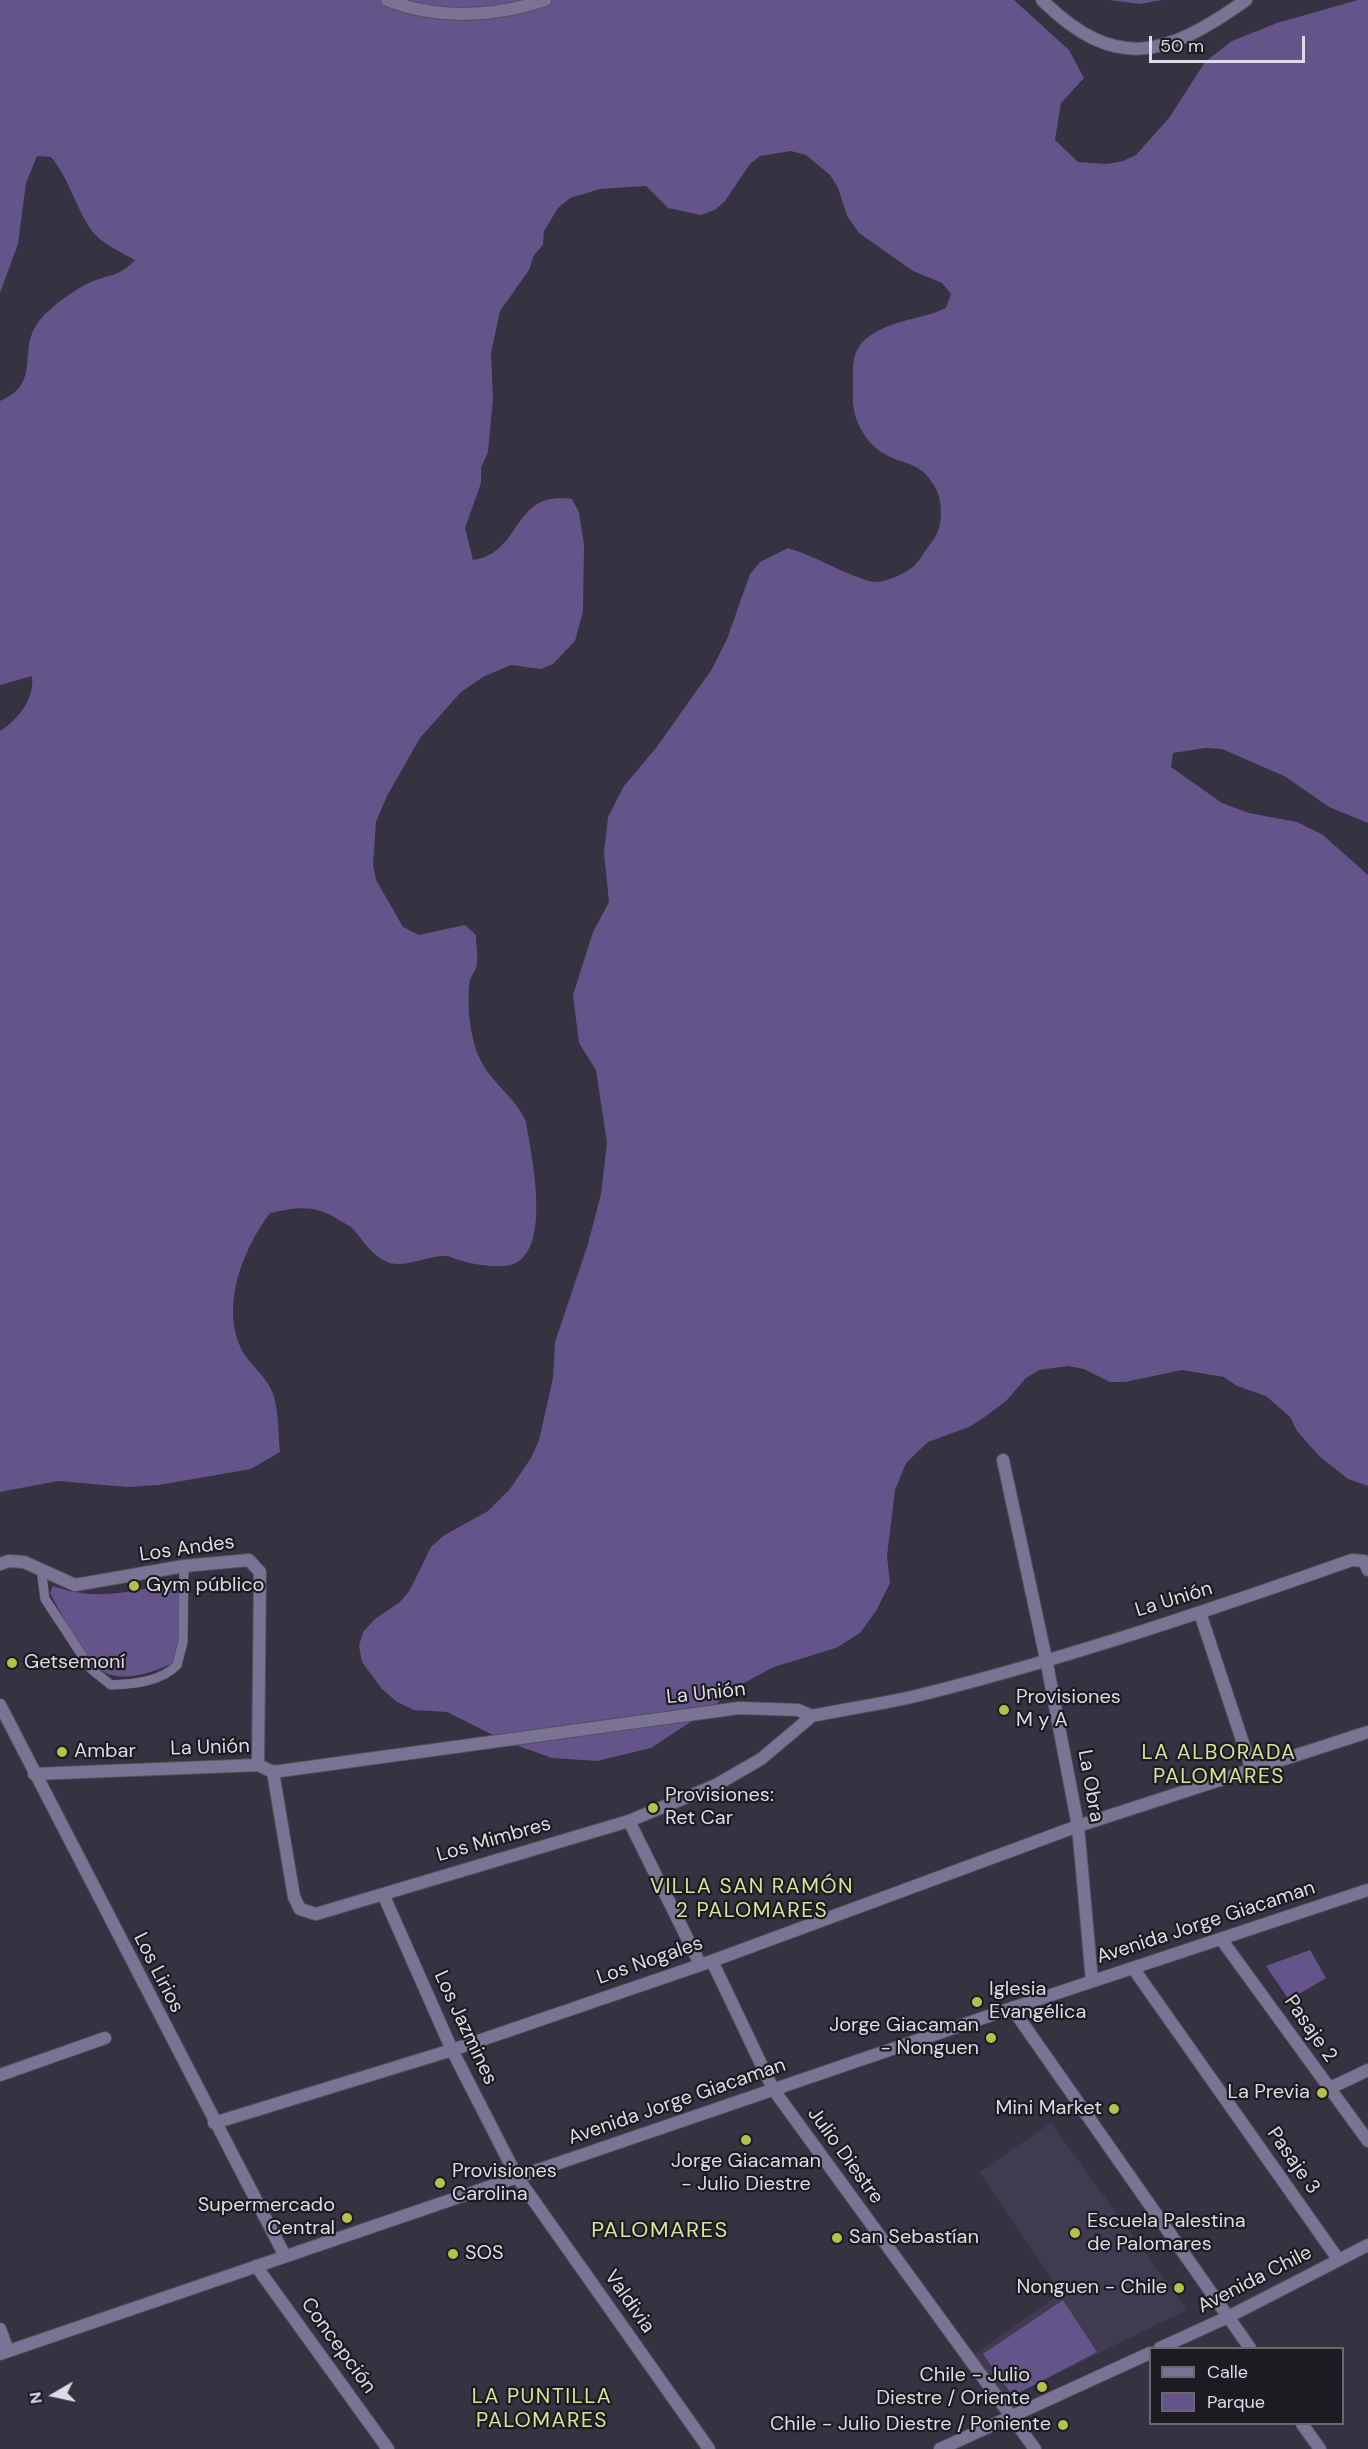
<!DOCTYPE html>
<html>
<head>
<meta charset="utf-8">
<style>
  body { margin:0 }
  #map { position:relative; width:1368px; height:2449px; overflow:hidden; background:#353241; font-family:"DM Sans",sans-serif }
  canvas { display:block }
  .legend { position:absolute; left:1149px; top:2347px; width:195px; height:78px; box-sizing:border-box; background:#1c1b22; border:2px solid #696870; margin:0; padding:8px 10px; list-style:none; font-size:18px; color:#dddbe5 }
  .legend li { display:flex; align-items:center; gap:12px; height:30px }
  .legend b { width:30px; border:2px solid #696870 }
  .north { position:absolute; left:24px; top:2365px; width:60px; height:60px; -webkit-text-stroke:4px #1c1b22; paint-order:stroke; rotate:261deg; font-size:16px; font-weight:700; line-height:24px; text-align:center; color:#dddbe5 }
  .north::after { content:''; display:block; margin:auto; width:21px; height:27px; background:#dddbe5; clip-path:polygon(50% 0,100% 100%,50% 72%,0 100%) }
  .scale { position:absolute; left:1149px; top:36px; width:156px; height:27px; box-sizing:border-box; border:3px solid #dddbe5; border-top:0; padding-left:8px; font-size:18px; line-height:21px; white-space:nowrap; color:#dddbe5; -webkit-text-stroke:4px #1c1b22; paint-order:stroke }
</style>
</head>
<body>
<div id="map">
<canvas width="1368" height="2449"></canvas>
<ul class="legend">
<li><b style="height:8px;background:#7a7393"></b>Calle</li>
<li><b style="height:16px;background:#63548a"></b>Parque</li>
</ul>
<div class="north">N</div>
<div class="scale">50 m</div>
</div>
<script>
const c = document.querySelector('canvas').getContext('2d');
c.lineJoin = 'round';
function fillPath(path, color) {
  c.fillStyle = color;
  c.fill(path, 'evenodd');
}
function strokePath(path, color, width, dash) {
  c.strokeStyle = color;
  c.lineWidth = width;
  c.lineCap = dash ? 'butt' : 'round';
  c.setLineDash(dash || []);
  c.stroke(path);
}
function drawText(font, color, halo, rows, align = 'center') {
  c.font = font + ' "DM Sans",sans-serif';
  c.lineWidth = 4.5;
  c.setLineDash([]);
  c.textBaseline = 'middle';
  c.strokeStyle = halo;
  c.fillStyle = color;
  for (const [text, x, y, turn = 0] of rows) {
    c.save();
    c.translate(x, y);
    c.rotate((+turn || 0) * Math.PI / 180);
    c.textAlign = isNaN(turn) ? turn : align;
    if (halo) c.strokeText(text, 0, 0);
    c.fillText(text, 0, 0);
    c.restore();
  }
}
const built = new Path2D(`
  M1051 2123 1187 2310 1006 2399 972 2356 1061 2293 979 2172Z`);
const green = new Path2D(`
  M0 0H1014L1069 50 1084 78 1061 103 1055 140 1078 162 1107 164 1123 161 1136 155 1169 118 1205 62 1232 41 1277 23 1358 0H1368V823L1329 807 1286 777 1222 749 1205 748 1173 753 1171 767 1222 803 1249 813 1297 822 1323 835 1368 875V1486L1348 1479 1319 1456 1297 1431 1290 1417 1266 1396 1237 1386 1224 1377 1182 1370 1125 1382H1110L1084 1369 1068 1366 1039 1370 1026 1378 1006 1401 982 1419 969 1427 928 1442 906 1463 895 1490 887 1556 890 1583 876 1611 860 1633 836 1648 774 1667 738 1686 725 1694 715 1706 651 1748 597 1761 552 1758 507 1742 447 1712 414 1710 397 1702 382 1689 362 1662 359 1646 363 1632 375 1619 400 1602 410 1590 431 1547 443 1536 488 1511 510 1489 531 1458 539 1440 553 1378 555 1342 588 1244 601 1194 607 1143 596 1070 579 1043 573 995 593 932 609 902 604 853 608 817 624 786 656 748 712 669 727 639 750 574 760 562 788 548C816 556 841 573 869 581 882 585 905 574 915 565 921 559 925 550 931 543 943 530 944 503 935 487 917 456 900 468 876 448 860 434 851 413 853 391 853 381 852 369 854 359 863 321 918 322 946 308L951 294 942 283 913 271 859 233 847 216 838 188 830 175 806 155 791 151 760 156 750 164 725 201 715 210 701 215 668 208 646 186 600 189 570 198 558 208 544 231 543 245 534 255 529 270 500 311 491 353 493 398 488 452 481 468V483L465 528 473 560C523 553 512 489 572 499L579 512 584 545 583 611 575 641 553 664 541 669 511 665 483 677 461 692 420 738 387 796 376 822 373 865 376 880 403 927 419 935 465 925 476 935C476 944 478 954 477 963 477 969 472 974 470 980 466 1004 470 1042 482 1063 494 1085 517 1099 526 1122 531 1154 556 1263 504 1266 491 1267 471 1264 459 1260 455 1259 450 1256 446 1256 428 1255 405 1269 387 1262 373 1256 363 1241 354 1230 351 1226 344 1223 339 1220 315 1204 297 1207 270 1213 242 1250 218 1312 245 1355 254 1369 270 1380 274 1397 279 1414 278 1434 280 1452L251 1469 159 1485 128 1487 58 1481 0 1492V731C18 720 35 698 32 676L0 685V401C43 383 16 351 39 321 51 306 74 290 91 282 110 274 119 277 135 260 121 252 102 244 92 231 75 207 70 180 51 157L37 156 26 183 18 244 0 293Z
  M1109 0H1162L1140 4Z
  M178 1582H181L177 1661C158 1671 121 1685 101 1670 81 1655 62 1615 50 1593L53 1586C95 1602 135 1591 178 1582Z
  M1310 1950 1326 1978 1289 2000 1266 1966Z
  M1063 2300 1097 2352 1013 2396 983 2354Z`);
const lane = new Path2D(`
  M41 1569 45 1599 91 1669 111 1685C133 1684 161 1682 177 1665L183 1642 184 1566`);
const street = new Path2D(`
  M387 0C438 20 494 17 545 0
  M1042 0C1117 74 1168 55 1246 0
  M1003 1460 1046 1659 1078 1826 1092 1981
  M0 1564 9 1561 24 1562 75 1585 184 1566 249 1560 260 1572 258 1765
  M1200 1613 1252 1770
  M0 1705 285 2256
  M273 1772 294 1897 300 1909 316 1914 629 1821 716 1785 761 1759 812 1716
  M34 1774 258 1765 273 1772 739 1708 798 1710 812 1716C850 1708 890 1703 928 1693 1071 1657 1213 1609 1352 1560L1364 1561 1368 1570
  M629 1821 700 1964
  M383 1894 452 2050 517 2177 709 2449
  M1221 1939 1368 2141
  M712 1961 773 2089 1035 2449
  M1133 1968 1338 2259
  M1012 2008 1250 2348
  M0 2075 105 2038
  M1328 2089 1368 2070
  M214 2123 452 2050 712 1961 1078 1826 1368 1732
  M256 2266 388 2449
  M0 2329 8 2351
  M1160 2348 1228 2317 1368 2245
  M0 2354 1012 2008 1368 1890
  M1302 2424 1320 2449
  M940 2449 1150 2353`);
const markers = [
  [134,1586,6,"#b4c24a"],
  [12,1663,6,"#b4c24a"],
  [1004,1710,6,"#b4c24a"],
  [62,1752,6,"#b4c24a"],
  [653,1808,6,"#b4c24a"],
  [977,2002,6,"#b4c24a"],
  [991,2038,6,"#b4c24a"],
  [1322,2093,6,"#b4c24a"],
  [1114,2109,6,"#b4c24a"],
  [746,2140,6,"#b4c24a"],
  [440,2183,6,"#b4c24a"],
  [347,2218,6,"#b4c24a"],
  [1075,2233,6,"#b4c24a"],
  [837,2238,6,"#b4c24a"],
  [453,2254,6,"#b4c24a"],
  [1179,2288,6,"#b4c24a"],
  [1042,2387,6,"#b4c24a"],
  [1063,2425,6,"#b4c24a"]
];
const streetNames = [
  ["Los Andes",187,1549,-8],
  ["La Unión",1174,1600,-17],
  ["La Unión",706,1694,-6],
  ["La Unión",210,1748,-2],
  ["La Obra",1090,1786,80],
  ["Los Mimbres",494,1840,-16],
  ["Avenida Jorge Giacaman",1206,1923,-18],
  ["Los Nogales",650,1961,-19],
  ["Los Lirios",158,1973,63],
  ["Los Jazmines",465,2028,65],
  ["Pasaje 2",1310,2029,55],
  ["Avenida Jorge Giacaman",677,2102,-19],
  ["Julio Diestre",845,2156,54],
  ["Pasaje 3",1293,2161,55],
  ["Avenida Chile",1255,2280,-27],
  ["Valdivia",629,2302,55],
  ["Concepción",338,2346,54]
];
const poiNames = [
  ["Gym público",146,1586],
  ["Getsemoní",24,1663],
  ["Provisiones",1016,1698],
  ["M y A",1016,1721],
  ["Ambar",74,1752],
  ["Provisiones:",665,1796],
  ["Ret Car",665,1819],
  ["Iglesia",989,1990],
  ["Evangélica",989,2013],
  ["Jorge Giacaman",979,2026,"right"],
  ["- Nonguen",979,2049,"right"],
  ["La Previa",1310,2093,"right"],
  ["Mini Market",1102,2109,"right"],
  ["Jorge Giacaman",746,2162,"center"],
  ["- Julio Diestre",746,2185,"center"],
  ["Provisiones",452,2172],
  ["Carolina",452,2195],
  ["Supermercado",335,2206,"right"],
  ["Central",335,2229,"right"],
  ["Escuela Palestina",1087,2222],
  ["de Palomares",1087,2245],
  ["San Sebastían",849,2238],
  ["SOS",465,2254],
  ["Nonguen - Chile",1167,2288,"right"],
  ["Chile - Julio",1030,2376,"right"],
  ["Diestre / Oriente",1030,2399,"right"],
  ["Chile - Julio Diestre / Poniente",1051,2425,"right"]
];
const neighbourhoodNames = [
  ["LA ALBORADA",1219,1753],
  ["PALOMARES",1219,1777],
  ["VILLA SAN RAMÓN",752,1887],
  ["2 PALOMARES",752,1911],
  ["LA PUNTILLA",542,2397],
  ["PALOMARES",542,2421]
];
const quarterNames = [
  ["PALOMARES",660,2231]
];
fillPath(built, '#403b50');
fillPath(green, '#63548a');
strokePath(lane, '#53505f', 10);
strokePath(street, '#53505f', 14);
strokePath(lane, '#7a7393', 9);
strokePath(street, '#7a7393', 12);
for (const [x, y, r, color] of markers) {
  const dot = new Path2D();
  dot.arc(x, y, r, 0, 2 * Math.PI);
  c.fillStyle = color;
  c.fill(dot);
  strokePath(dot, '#1c1b22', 2);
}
drawText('20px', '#dddbe5', '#1c1b22', streetNames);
drawText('20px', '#dddbe5', '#1c1b22', poiNames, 'left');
c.letterSpacing = '1.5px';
drawText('21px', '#d9e497', '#1c1b22', neighbourhoodNames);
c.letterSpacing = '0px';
c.letterSpacing = '1.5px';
drawText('22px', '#d9e497', '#1c1b22', quarterNames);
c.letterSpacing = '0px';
</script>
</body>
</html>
